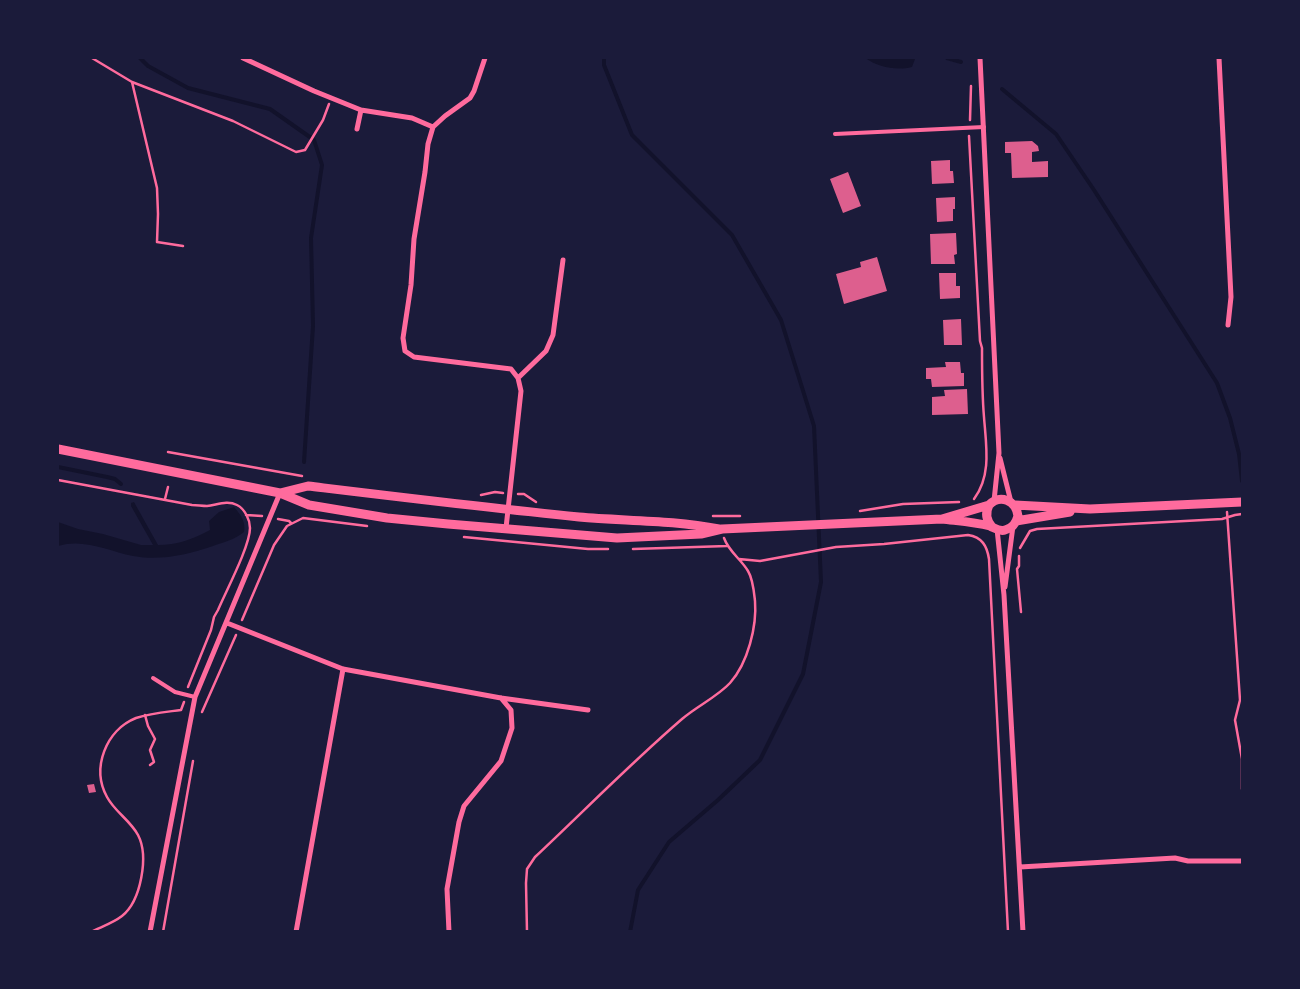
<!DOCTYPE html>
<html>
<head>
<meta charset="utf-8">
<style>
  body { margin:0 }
  #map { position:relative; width:1300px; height:989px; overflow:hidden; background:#1b1b3a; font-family:Bitter,serif }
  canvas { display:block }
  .frame { position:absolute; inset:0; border:59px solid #1b1b3a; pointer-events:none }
</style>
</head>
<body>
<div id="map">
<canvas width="1300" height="989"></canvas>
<div class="frame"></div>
</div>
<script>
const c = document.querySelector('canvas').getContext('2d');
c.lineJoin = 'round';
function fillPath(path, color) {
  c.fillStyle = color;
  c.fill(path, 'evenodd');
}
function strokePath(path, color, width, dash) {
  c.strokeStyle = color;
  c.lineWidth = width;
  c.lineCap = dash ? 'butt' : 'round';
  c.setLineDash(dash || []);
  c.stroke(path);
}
const water = new Path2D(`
  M865 58H914L915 59 912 67C896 71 878 67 865 58Z
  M134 502 158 545C177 545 193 539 210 530L209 521 219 512 234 507C241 515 246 522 244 532 234 540 224 542 213 546 186 555 161 561 133 556 108 551 84 538 58 546V522L78 529 103 534 141 545H153L131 506V503Z`);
const stream = new Path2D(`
  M140 58 148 66 188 88 270 109 314 140 322 165 311 238 313 326 304 462
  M604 58V65L632 135 732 235 781 320 814 426 821 582 803 674 760 760 718 800 669 842 638 890 630 932
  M947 58 961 62
  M1002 89 1056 134 1094 190 1217 383 1230 418 1239 454 1242 481
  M58 467 107 477 115 479 121 484`);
const building = new Path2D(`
  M1032 141 1038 146 1039 151 1032 152V162L1048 161V177L1012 178 1011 153H1005V142Z
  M950 160V171H953L954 183 932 184 931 161Z
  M848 172 861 206 843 213 830 179Z
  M955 197V209H953V221L937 222 936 198Z
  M956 233 957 254 954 255 955 264H931L930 234Z
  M877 257 887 291 844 304 836 274 861 267 860 262Z
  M939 273H956V286H960V298L940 299Z
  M961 319 962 345H944L943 320Z
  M945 362H960L961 373H964V386L932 387 931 379H926V368L946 367Z
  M967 389 968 414 932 415V397L945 396 944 390Z
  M94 784 96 792 89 793 87 785Z`);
const path = new Path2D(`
  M92 58 132 82 233 121 296 152 305 150 323 120 329 104
  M132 82 157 188 158 214 157 242 183 246
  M970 120 971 86
  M969 136 980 341 982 348C982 371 982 394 984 417 986 445 992 475 974 499
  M168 452 302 476
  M58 480 192 505C197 505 202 506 207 506 217 505 227 500 237 505 245 509 250 520 250 528 250 546 226 591 218 610L214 617 211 630 188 687
  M518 494H524L536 502
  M481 495 495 492 503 493
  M165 499 168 487
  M860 511 903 504 959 502
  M1227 512 1240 700 1235 720 1242 759V789
  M246 515 262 516
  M713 516H740
  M278 519 289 521 291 523
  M464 537 588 549H608
  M1020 548 1030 531 1037 529 1222 519 1235 515 1242 514
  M633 549 727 546
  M1019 556V566L1017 569 1021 612
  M739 559 760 561 836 547 884 544 968 535C982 537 987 546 989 559L1008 932
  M242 620 274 545 287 526 303 518 367 526
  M202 712 236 635
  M145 715 148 726 155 739 150 750 154 762 150 765
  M91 932C101 927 113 923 122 916 141 901 149 856 138 835 130 820 115 812 107 797 91 768 106 730 136 718 151 713 166 712 181 710L184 702
  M163 932 193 761
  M527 932 526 883 527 869 535 857C584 811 631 763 682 719 697 706 717 697 730 683 748 663 757 626 755 601 754 592 753 579 748 571 741 559 729 552 724 538`);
const service = new Path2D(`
  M835 134 984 127
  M153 678 175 692 195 697`);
const minor = new Path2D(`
  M243 58 314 91 361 110 412 118 433 127
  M485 58 474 91 470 98 445 116 433 127 428 144 425 172 414 239 411 285 403 338 405 351 414 357 511 369 518 378 521 391 506 528
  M980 58 999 453 994 501
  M1219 58 1231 297 1228 325
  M357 129 361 110
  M518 378 546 351 553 335 563 260
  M1000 458 1011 502
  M997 529 1004 595 1023 932
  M1005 587 1013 526
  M227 623 343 669 501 698 588 710
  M1020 867 1175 858 1188 861H1242
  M150 932 195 697 280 493
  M296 932 343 669
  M449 932 447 889 459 822 464 806 501 761 512 728 511 710 501 698`);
const tertiary = new Path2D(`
  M58 449 280 493 309 505 387 518 448 524 617 538 701 534 722 529 942 519C958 521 974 522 990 526 995 528 999 532 1005 530 1013 528 1016 523 1018 516 1016 500 1000 494 989 505L942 519
  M280 493 308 486C399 497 489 508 579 517 626 521 673 520 719 529
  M989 505C985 513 986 520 992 527
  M1015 505 1090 509 1242 502
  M1016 521 1070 512`);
fillPath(water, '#12122b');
strokePath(stream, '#12122b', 4);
fillPath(building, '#dd5f8e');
strokePath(path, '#ff6b9d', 2.5);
strokePath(service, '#ff6b9d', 4);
strokePath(minor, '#ff6b9d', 5);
strokePath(tertiary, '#ff6b9d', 9);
</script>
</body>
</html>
